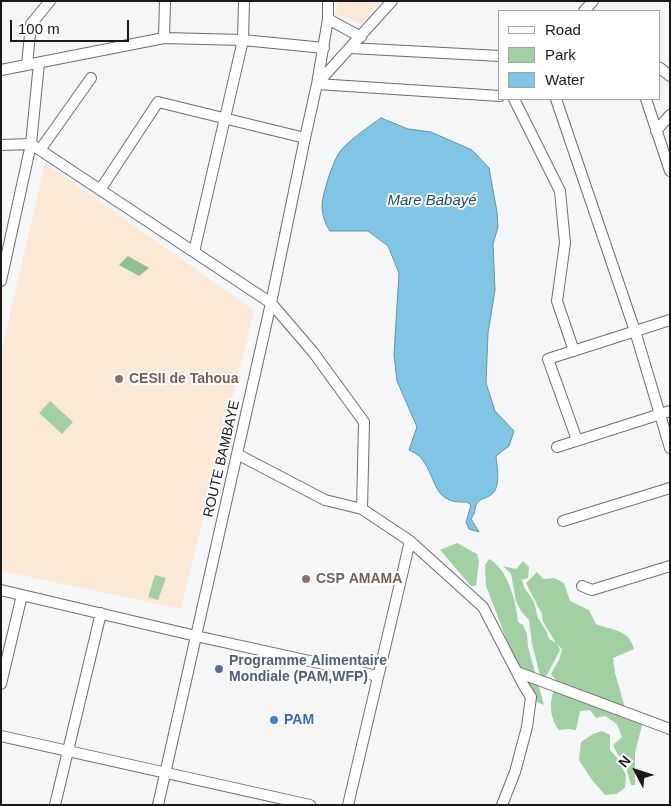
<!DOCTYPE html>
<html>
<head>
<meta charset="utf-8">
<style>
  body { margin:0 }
  #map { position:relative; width:671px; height:806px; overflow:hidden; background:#f5f6f8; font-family:Arial,sans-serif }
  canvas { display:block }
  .frame { position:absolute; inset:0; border:2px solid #19191a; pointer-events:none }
  .legend { position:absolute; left:498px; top:10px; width:162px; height:90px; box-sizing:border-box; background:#fff; border:1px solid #a3a3a3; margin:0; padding:6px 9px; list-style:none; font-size:15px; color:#19191a }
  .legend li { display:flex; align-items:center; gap:10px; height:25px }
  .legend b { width:25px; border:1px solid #a3a3a3 }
  .north { position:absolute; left:611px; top:746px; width:50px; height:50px; -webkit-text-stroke:4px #fff; paint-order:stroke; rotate:310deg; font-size:14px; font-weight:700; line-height:20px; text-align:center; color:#19191a }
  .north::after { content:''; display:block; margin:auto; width:18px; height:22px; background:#19191a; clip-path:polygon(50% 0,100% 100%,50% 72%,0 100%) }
  .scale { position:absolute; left:10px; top:20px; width:119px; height:22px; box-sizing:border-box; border:2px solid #19191a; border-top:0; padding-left:6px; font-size:15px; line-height:18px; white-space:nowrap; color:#19191a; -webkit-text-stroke:4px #fff; paint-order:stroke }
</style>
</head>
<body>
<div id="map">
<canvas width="671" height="806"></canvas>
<div class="frame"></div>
<ul class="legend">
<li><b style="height:6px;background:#fff"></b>Road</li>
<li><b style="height:14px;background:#a2d0a4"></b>Park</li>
<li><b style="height:14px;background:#80c6e4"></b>Water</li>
</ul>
<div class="north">N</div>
<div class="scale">100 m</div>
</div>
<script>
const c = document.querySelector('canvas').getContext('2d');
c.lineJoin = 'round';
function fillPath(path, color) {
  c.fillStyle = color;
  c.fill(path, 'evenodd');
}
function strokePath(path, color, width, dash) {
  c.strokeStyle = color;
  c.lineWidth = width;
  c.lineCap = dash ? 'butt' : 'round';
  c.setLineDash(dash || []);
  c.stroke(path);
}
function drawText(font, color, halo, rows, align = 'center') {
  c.font = font + ' Arial,sans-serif';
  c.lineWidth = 4;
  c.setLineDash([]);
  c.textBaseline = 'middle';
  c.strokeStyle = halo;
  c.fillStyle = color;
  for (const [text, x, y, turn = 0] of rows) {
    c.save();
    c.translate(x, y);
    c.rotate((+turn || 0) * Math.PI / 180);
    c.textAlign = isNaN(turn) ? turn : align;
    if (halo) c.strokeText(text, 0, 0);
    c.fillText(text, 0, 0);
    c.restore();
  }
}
const education = new Path2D(`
  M337 1H380L361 24 336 14Z
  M45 163 254 310 181 609 1 571V353Z`);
const green = new Path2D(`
  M50 401 73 422 62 434 39 413Z
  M457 543 477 554 479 561 476 586H471L440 550Z
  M489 559C508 569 516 601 518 622L523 625 527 634 528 647 544 705 537 702 521 677 486 586 485 565Z
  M523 561 529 567 528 578 522 580 524 587 534 602 538 618 547 632 549 639 556 643 543 622 542 614 526 583 537 572 543 579 554 578 564 583 570 601 589 610 596 624C613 631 629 629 634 649L613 658 615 673 625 708 644 717 635 753V785H631L624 760 618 755 613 745 622 737 617 724 605 716 596 718 590 710 580 711 576 730 568 729 559 730C549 718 548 697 558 683L551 674 559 660 562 649 557 644 560 650 547 675 541 679 532 644 529 620 521 611 516 601 511 574 503 566 516 569Z
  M155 575 166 578 158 600 148 597Z
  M602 731 610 735V750L618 759 626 775 625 788 616 794 605 795 592 780 579 760 581 742 593 734Z`);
const forest = new Path2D(`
  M128 256 149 268 139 276 119 265Z`);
const water = new Path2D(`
  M381 118 408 129 431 132 472 150 489 168 497 212 498 227 493 244 495 290 488 333 486 383 495 411 514 431 509 446 496 456C497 468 502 490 489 496 484 499 479 499 476 505 474 511 476 512 471 519L479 532 469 529 466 522 471 505 467 502C432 504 438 480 422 459 419 455 413 452 409 450L417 427 397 381 394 355 399 273 388 246 368 231H330C325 224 322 214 322 205 323 192 332 164 339 153 346 142 370 126 381 118Z`);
const minor = new Path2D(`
  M584 11 593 1
  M328 19 361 37
  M164 38 165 1
  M350 48 500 56
  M27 65 31 24 50 1
  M660 68 670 76
  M1 70 164 38 243 40 324 48
  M317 84 500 96
  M317 84 392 1
  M514 99 560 191 565 243 557 301 574 351
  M556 99 635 331 670 448
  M646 99 670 171
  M656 131 670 115
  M1 145 31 144 271 303 313 352 364 422 362 509
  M40 150 91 78
  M100 190 158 102 305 138
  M194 252 243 40 244 1
  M1 281 31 144 39 63
  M577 440 548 359 670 320
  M557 447 670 411
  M237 454 325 500 362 509 410 541 483 607 524 686 531 697 527 727 515 772 502 805
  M563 521 670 488
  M582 586 592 590 670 566
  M1 590 196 636 378 676
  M517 672 670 729
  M1 684 22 595
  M1 736 310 805
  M55 805 101 613
  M158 805 271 303 305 138 317 84 328 19V1
  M348 805 410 541`);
const markers = [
  [119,379,5,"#8d6e63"],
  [306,579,5,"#8d6e63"],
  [219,669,5,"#5c6f8a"],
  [274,720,5,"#3f7fe0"]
];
const educationNames = [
  ["CESII de Tahoua",129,379],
  ["CSP AMAMA",316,579]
];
const streetNames = [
  ["ROUTE BAMBAYE",222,459,-77]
];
const serviceNames = [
  ["Programme Alimentaire",229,661],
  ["Mondiale (PAM,WFP)",229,677]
];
const shopNames = [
  ["PAM",284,720]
];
const waterNames = [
  ["Mare Babayé",432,201]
];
fillPath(education, '#fbe9d8');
fillPath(green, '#a2d0a4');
fillPath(forest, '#90c092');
fillPath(water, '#80c6e4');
strokePath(water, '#6192a7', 1);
strokePath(minor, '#6c6d6f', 12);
strokePath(minor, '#fff', 10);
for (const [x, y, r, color] of markers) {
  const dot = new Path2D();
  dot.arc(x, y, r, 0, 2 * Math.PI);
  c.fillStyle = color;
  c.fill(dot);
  strokePath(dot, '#fff', 2);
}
drawText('bold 14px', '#785e54', '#fff', educationNames, 'left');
drawText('14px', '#19191a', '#fff', streetNames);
drawText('bold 14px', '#4e5e75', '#fff', serviceNames, 'left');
drawText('bold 14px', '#366cbe', '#fff', shopNames, 'left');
drawText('italic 15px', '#175066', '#fff', waterNames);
</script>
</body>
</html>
